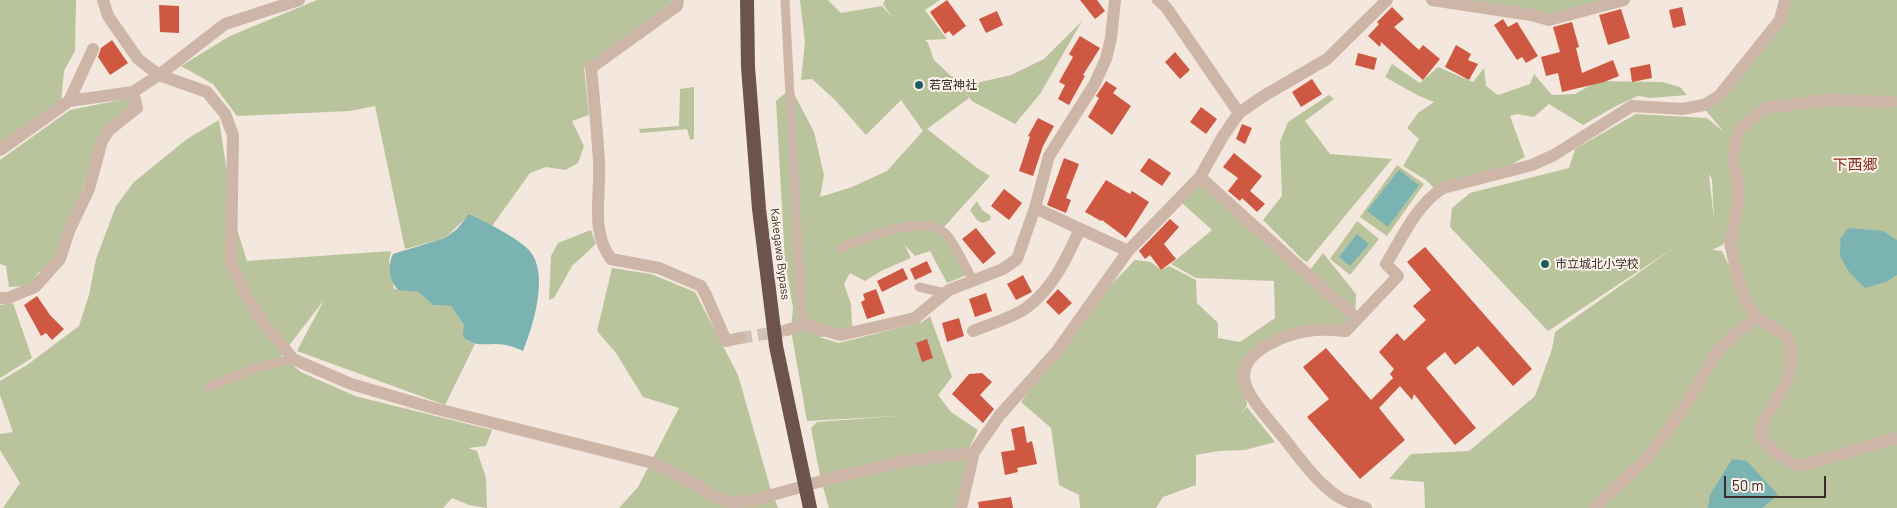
<!DOCTYPE html>
<html>
<head>
<meta charset="utf-8">
<style>
  body { margin:0 }
  #map { position:relative; width:1897px; height:508px; overflow:hidden; background:#f4e7dd; font-family:Barlow,sans-serif }
  canvas { display:block }
  .scale { position:absolute; left:1724px; top:476px; width:102px; height:22px; box-sizing:border-box; border:2px solid #3a2c29; border-top:0; padding-left:6px; font-size:15px; line-height:18px; white-space:nowrap; color:#3a2c29; -webkit-text-stroke:4px #fbf2ea; paint-order:stroke }
</style>
</head>
<body>
<div id="map">
<canvas width="1897" height="508"></canvas>
<div class="scale">50 m</div>
</div>
<script>
const c = document.querySelector('canvas').getContext('2d');
c.lineJoin = 'round';
function fillPath(path, color) {
  c.fillStyle = color;
  c.fill(path, 'evenodd');
}
function strokePath(path, color, width, dash) {
  c.strokeStyle = color;
  c.lineWidth = width;
  c.lineCap = dash ? 'butt' : 'round';
  c.setLineDash(dash || []);
  c.stroke(path);
}
function drawText(font, color, halo, rows, align = 'center') {
  c.font = font + ' Barlow,"Noto Sans JP",sans-serif';
  c.lineWidth = 4;
  c.setLineDash([]);
  c.textBaseline = 'middle';
  c.strokeStyle = halo;
  c.fillStyle = color;
  for (const [text, x, y, turn = 0] of rows) {
    c.save();
    c.translate(x, y);
    c.rotate((+turn || 0) * Math.PI / 180);
    c.textAlign = isNaN(turn) ? turn : align;
    if (halo) c.strokeText(text, 0, 0);
    c.fillText(text, 0, 0);
    c.restore();
  }
}
const green = new Path2D(`
  M0 0H76L75 51 64 71 61 102 0 143Z
  M317 0H672L671 3 584 68 589 115 572 121 584 146 578 163 565 170 546 167 530 173 492 226 470 214 445 238 405 249 375 106 350 111 237 116 213 84 181 66 230 36Z
  M800 0H828L841 13 882 6 892 17 883 4 885 0H940L925 10 947 39 925 40 928 43 934 60 951 76 972 84 1011 75 1044 59 1082 21 1040 94 1015 124 972 101 964 91 969 98 927 129 977 168 990 176 944 227 967 275 947 283 930 251 915 256 904 244 911 258 881 271 865 281 850 273 844 284 851 304 852 324 859 337H819L839 343 922 322 930 316 952 377 938 395 951 412 978 430 969 448 959 508H829L820 476 811 428 817 422 895 416 807 421 791 330 793 308 785 261 776 101 791 88 814 132 824 175 820 197 852 187 887 171 923 131 901 100 866 135 835 100 812 79 801 80 805 42Z
  M1437 0H1625L1549 20Z
  M1785 0H1897V508H1425L1424 482 1389 479 1411 454 1469 451 1535 396 1552 349 1555 332 1675 247 1548 331 1450 227 1452 208 1470 193 1569 168 1575 149 1636 114 1707 118 1724 132 1702 106 1761 45ZM1709 174 1712 179 1714 221 1709 175ZM1728 239 1743 295 1722 251 1712 250 1722 245Z
  M1392 64 1420 83 1438 67 1473 82 1484 68 1486 86 1498 95 1530 84 1534 74 1552 95 1575 94 1598 81 1662 82 1680 87 1687 95 1651 98 1638 96 1616 106 1583 125 1549 104 1534 117 1517 114 1510 116 1525 157 1512 164 1436 190 1426 180 1403 166 1419 139 1407 128 1418 113 1434 102 1417 95 1385 77Z
  M694 87V139L690 140 687 129 640 133 639 129 679 126 680 89Z
  M1329 95 1334 99 1305 121 1330 154 1392 159 1307 262 1303 260 1263 220 1282 196 1280 142 1288 122Z
  M130 98 132 106 98 141 60 258 37 274V285L9 287 6 266 0 264V160L70 110Z
  M219 120 235 223 247 261 391 251 389 262 394 289 418 292 433 305 451 306 464 325 467 341 475 344 445 405 297 351 324 300 281 356 301 372 355 396 492 430 486 446 468 448 477 451 486 478 487 508 469 505 452 498 443 508H3L20 483 0 450V434L13 432 0 395V381L27 365 79 326 89 295 96 259 116 206 134 182 187 139Z
  M1397 165 1424 184 1387 236 1360 217Z
  M1203 184 1306 275 1323 253 1356 294 1355 317 1340 331 1281 334 1244 363V378L1247 405 1241 414 1247 407 1275 442 1245 450 1219 451 1196 455V485L1163 497 1156 508H1080L1079 495 1059 485 1051 428 1021 402 1084 313 1135 260 1151 262 1161 270 1169 266 1196 280 1197 303 1218 323V338L1240 342 1275 318 1274 281 1196 278 1171 264 1212 230 1182 203 1193 190Z
  M977 201 982 210 991 216 990 220 982 223 977 220 970 210Z
  M1357 221 1379 239 1350 275 1330 259Z
  M591 230 596 244 572 266 554 298 549 300 551 256 558 243Z
  M612 268 651 274 695 292 738 375 770 487 778 508H619L638 487 679 408 643 397 616 353 597 331Z
  M13 303 32 358 0 378V305Z`);
const water = new Path2D(`
  M1399 170 1419 185 1388 227 1367 211Z
  M469 214C486 222 516 237 529 250 550 273 533 326 523 351 514 347 506 344 496 344 483 344 472 347 463 336L464 325 451 306 433 305 418 292 398 290C389 280 387 266 393 254L445 238 457 229Z
  M1848 228 1883 231 1897 240V275L1886 282 1865 288C1855 279 1845 269 1840 255 1839 250 1842 245 1840 239Z
  M1357 234 1369 244 1350 266 1339 257Z
  M1732 459 1747 461 1778 495 1762 508H1708L1710 495Z`);
const building = new Path2D(`
  M947 0 966 26 953 36 949 31 945 34 930 12Z
  M1080 0H1097L1105 11 1095 19Z
  M159 5 179 6V33L160 32Z
  M1392 7 1404 19 1394 27 1419 50 1423 45 1440 59 1423 80 1381 42 1380 47 1368 36 1379 24 1377 22Z
  M1682 7 1686 25 1673 28 1669 10Z
  M1621 9 1630 38 1608 45 1599 15Z
  M997 11 1003 25 986 33 979 19Z
  M1503 19 1508 27 1517 22 1538 56 1526 63 1522 57 1517 60 1494 25Z
  M1572 22 1579 47 1576 48 1582 73 1613 60 1619 76 1604 82 1562 92 1558 73 1546 76 1541 57 1560 52 1553 27Z
  M1080 36 1100 48 1083 75 1085 76 1069 105 1058 99 1065 85 1059 82 1073 57 1069 54Z
  M112 40 128 63 110 75 98 57 101 48Z
  M1456 45 1471 54 1468 60 1478 64 1469 80 1445 67Z
  M1175 52 1190 70 1180 79 1165 62Z
  M1358 53 1377 58 1374 70 1355 65Z
  M1650 64 1652 78 1632 82 1630 68Z
  M1312 79 1322 94 1301 107 1292 92Z
  M1106 81 1117 88 1113 93 1131 106 1112 135 1088 117 1099 98 1096 96Z
  M1201 107 1217 119 1206 134 1190 122Z
  M1038 118 1054 126 1043 146 1033 176 1019 171 1030 137 1028 136Z
  M1242 124 1252 128 1245 144 1236 139Z
  M1234 153 1262 176 1250 191 1265 204 1257 212 1242 198 1240 201 1228 191 1238 178 1223 167Z
  M1064 158 1079 164 1066 198 1071 200 1066 213 1047 205Z
  M1149 158 1171 173 1162 186 1140 171Z
  M1106 180 1130 194 1132 191 1149 202 1126 238 1102 220 1101 221 1085 212Z
  M1004 189 1022 203 1009 220 991 206Z
  M1170 219 1179 227 1164 244 1176 259 1161 270 1150 255 1145 259 1139 251Z
  M976 228 996 253 983 264 962 239Z
  M1425 247 1532 369 1513 386 1478 346 1455 365 1445 352 1426 368 1476 428 1455 445 1414 394 1412 400 1400 386 1379 408 1405 440 1360 479 1307 417 1329 399 1303 367 1326 348 1371 400 1393 378 1390 374 1394 369 1379 352 1397 333 1404 341 1426 320 1413 306 1431 290 1407 262Z
  M927 261 932 272 915 280 910 269Z
  M903 268 908 279 882 292 877 281Z
  M1023 275 1032 292 1016 300 1007 284Z
  M876 289 885 313 867 319 861 302 865 300 863 294Z
  M1058 289 1072 303 1059 315 1046 302Z
  M986 293 992 311 975 317 969 299Z
  M37 296 50 315 64 329 52 340 46 333 41 336 24 305Z
  M959 318 964 336 947 342 942 323Z
  M927 339 933 358 922 362 916 343Z
  M982 373 992 382 980 395 994 409 983 423 952 394 969 374Z
  M1024 426 1027 443 1032 441 1037 464 1017 468 1018 472 1005 475 1001 452 1015 450 1011 429Z
  M1011 497 1013 508H979L978 502Z`);
const minorTunnel = new Path2D(`
  M740 338 784 331`);
const service = new Path2D(`
  M785 0 801 305 804 325
  M841 248C865 238 922 213 945 233 954 241 966 268 973 280
  M919 287 945 293
  M209 387 258 367 293 359`);
const minor = new Path2D(`
  M103 0 108 16 138 59 159 75 207 92 225 114 233 135 231 263 244 291 262 321 293 359 351 384 433 408 653 463 687 480 717 498 735 503 754 500 840 476 907 461 974 452
  M678 0 677 6 591 68C594 99 597 130 599 161 601 194 590 231 611 259L659 268 701 286 706 295 726 341 740 338
  M1158 0 1166 7 1239 113
  M1432 0 1531 15 1549 20 1624 0
  M69 101 93 49
  M1892 102 1825 100 1766 108 1741 127 1736 138 1733 163 1738 181V205L1730 243 1738 278 1744 298 1756 317 1785 335 1792 349 1789 376 1778 398 1763 423 1761 437C1772 451 1784 461 1801 466L1897 438
  M0 150 69 101 133 92 159 75 225 24 299 0
  M1200 177 1357 319
  M1035 208 1128 251
  M0 298H8L35 287 60 259 69 231 89 189 102 141 109 130 137 108 133 92
  M787 330 804 325 841 335 915 318 949 290 1003 269 1017 259 1035 208 1049 156 1094 85 1106 59 1111 38 1115 0
  M973 331C988 325 1014 317 1026 308 1053 289 1067 257 1080 229
  M961 508 974 452 999 416 1057 351 1128 251 1200 177 1223 136 1239 113 1262 97 1327 59 1387 0
  M1366 508C1357 504 1345 502 1337 496 1316 482 1299 457 1283 437 1272 423 1244 394 1244 377 1243 348 1292 332 1315 330 1325 329 1336 330 1346 331L1398 276 1386 264C1402 238 1417 204 1443 188L1532 165 1554 155 1632 106 1682 109 1704 105 1719 96 1780 20 1785 0
  M1594 508 1649 456 1683 409 1718 351 1736 333 1757 318`);
const trunk = new Path2D(`
  M747 0 748 67 759 209 776 346 810 508`);
const markers = [
  [919,85,5,"#1b5e5d"],
  [1545,264,5,"#1b5e5d"]
];
const poiNames = [
  ["若宮神社",929,85],
  ["市立城北小学校",1555,264]
];
const streetNames = [
  ["Kakegawa Bypass",780,254,83]
];
const quarterNames = [
  ["下西郷",1855,165]
];
fillPath(green, '#bac49c');
fillPath(water, '#7ab3b1');
fillPath(building, '#ce5841');
strokePath(minorTunnel, '#cfc2b9', 12, [12, 6]);
strokePath(service, '#cdb6a8', 9);
strokePath(minor, '#cdb6a8', 12);
strokePath(trunk, '#6c544c', 14);
for (const [x, y, r, color] of markers) {
  const dot = new Path2D();
  dot.arc(x, y, r, 0, 2 * Math.PI);
  c.fillStyle = color;
  c.fill(dot);
  strokePath(dot, '#fbf2ea', 2);
}
drawText('12px', '#3a2c29', '#fbf2ea', poiNames, 'left');
drawText('12px', '#3a2c29', '#fbf2ea', streetNames);
drawText('15px', '#8e2e1c', '#fbf2ea', quarterNames);
</script>
</body>
</html>
